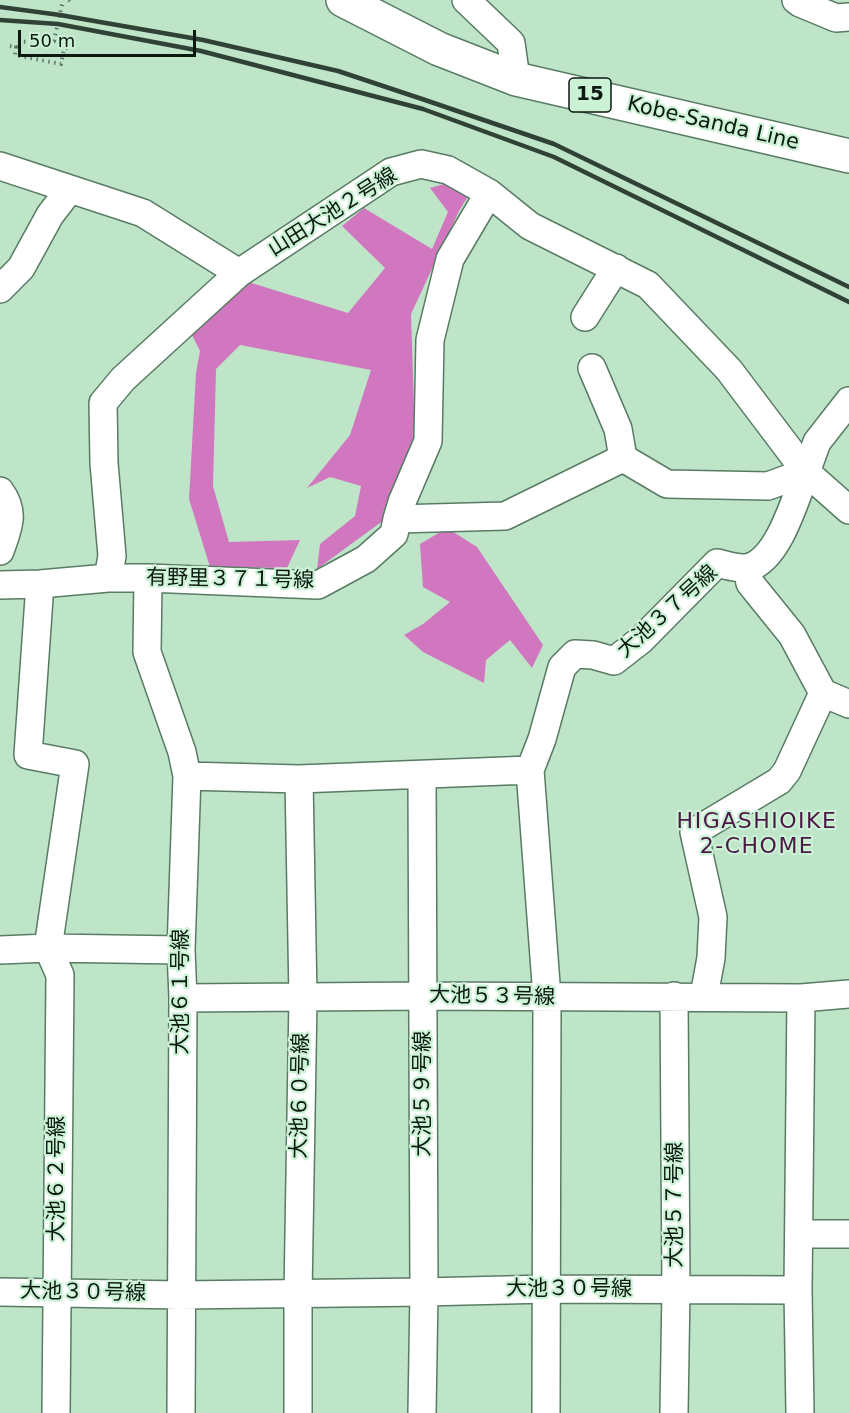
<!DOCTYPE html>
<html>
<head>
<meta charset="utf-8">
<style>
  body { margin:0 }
  #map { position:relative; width:849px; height:1413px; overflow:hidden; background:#bfe5c9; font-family:"DejaVu Sans",sans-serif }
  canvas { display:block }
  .scale { position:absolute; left:18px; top:30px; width:178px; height:27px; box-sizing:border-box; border:3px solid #0b1910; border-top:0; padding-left:8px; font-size:18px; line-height:21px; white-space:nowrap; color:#0b1910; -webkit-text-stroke:4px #ccf2d6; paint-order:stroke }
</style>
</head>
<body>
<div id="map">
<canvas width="849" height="1413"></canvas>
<div class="scale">50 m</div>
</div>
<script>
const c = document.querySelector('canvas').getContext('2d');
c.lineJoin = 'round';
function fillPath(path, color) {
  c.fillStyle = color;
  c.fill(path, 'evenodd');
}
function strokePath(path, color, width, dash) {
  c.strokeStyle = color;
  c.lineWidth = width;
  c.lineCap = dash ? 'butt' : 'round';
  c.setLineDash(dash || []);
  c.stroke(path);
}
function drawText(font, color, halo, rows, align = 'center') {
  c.font = font + ' "DejaVu Sans","Noto Sans JP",sans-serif';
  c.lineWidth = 4.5;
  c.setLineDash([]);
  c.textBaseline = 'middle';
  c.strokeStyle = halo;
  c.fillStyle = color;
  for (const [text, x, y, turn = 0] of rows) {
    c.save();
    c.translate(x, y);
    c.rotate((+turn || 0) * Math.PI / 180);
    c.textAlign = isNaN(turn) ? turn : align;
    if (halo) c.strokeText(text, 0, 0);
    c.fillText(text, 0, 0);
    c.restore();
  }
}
const forest = new Path2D(`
  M454 181 472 190 459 211 411 314 415 440 391 515 317 569 320 544 355 516 361 486 330 477 307 488 350 435 371 370 240 345 216 369 213 486 229 542 300 540 287 568 210 567 189 499 196 373 200 351 189 329 242 280 348 313 385 268 342 226 364 208 432 249 448 212 430 188Z
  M447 528 477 547 543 645 532 668 510 640 486 660 484 683 423 652 404 635 423 624 450 602 423 587 420 544Z`);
const path = new Path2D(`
  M69 0 71 2
  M10 46 16 47 15 55 61 64 64 49 73 45
  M16 47 17 42 54 41 63 0`);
const street = new Path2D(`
  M466 0 511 43 516 79
  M796 0 800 3 836 18 849 17
  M0 166 143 213 239 273
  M0 289 21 268 50 215 70 189
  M585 317 616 268
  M592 368 618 429 623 458
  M806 472 849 510
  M0 491C16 513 8 528 0 551
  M397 519 402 502 428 441 430 340 450 259 489 193
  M108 578H148L318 585 366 559 394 534 397 519 505 516 623 458 667 484 768 486 806 472
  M148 578 147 652 182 752 187 776 181 950 183 998 181 1413
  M40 584 28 755 75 764 48 948 60 975 56 1413
  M0 585 40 584 108 578 112 556 104 463 103 403 123 379 239 273 391 172 421 164 448 170 489 193 530 226 648 285 729 370 806 472 817 442 849 401
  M823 693 849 704
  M187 776 299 779 530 770
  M0 950 48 948 181 950
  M704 996 711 958 713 917 694 832 779 781 787 771 823 693 792 635 750 583 747 568
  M183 998 424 996 801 998
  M799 1234H849
  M798 1290 800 1413
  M0 1292 181 1295 424 1292 547 1289 798 1290 801 998 849 994
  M298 1413V1294L303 998 299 779
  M422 1413 424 1292 422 775
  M546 1413 547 997 530 770 542 739 562 667 575 654 593 655 614 661 641 640 717 563C726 565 741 570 750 567 779 558 795 499 806 472
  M674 1413 676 1289 674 996`);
const primary = new Path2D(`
  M343 0 439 49 516 79 849 156`);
const rail = new Path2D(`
  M0 7 60 15 203 40 338 71 425 100 554 144 849 287
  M0 20 58 24 201 51 423 109 554 157 849 302`);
const shields = [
  [590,95,42]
];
const shieldNames = [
  ["15",590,95]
];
const streetNames = [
  ["Kobe-Sanda Line",713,124,13],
  ["山田大池２号線",333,213,-32],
  ["有野里３７１号線",230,580,1],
  ["大池３７号線",668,612,-42],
  ["大池６１号線",182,992,-90],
  ["大池５３号線",492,997,1],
  ["大池５９号線",424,1094,-90],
  ["大池６０号線",301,1096,-89],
  ["大池６２号線",58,1179,-90],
  ["大池５７号線",676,1205,-90],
  ["大池３０号線",569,1290],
  ["大池３０号線",83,1293,1]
];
const neighbourhoodNames = [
  ["HIGASHIOIKE",757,822],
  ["2-CHOME",757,847]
];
fillPath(forest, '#d077c0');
strokePath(street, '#587b63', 30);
strokePath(primary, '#587b63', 36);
strokePath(path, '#5f7866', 4, [1.5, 4.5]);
strokePath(street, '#fff', 27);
strokePath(primary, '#fff', 33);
strokePath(rail, '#304236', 4.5);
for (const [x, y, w] of shields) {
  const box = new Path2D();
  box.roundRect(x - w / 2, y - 17, w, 34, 4.5);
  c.fillStyle = '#ccf2d6';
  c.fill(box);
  strokePath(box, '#0b1910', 1.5);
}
drawText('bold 20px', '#0b1910', null, shieldNames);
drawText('21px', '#0b1910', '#ccf2d6', streetNames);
c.letterSpacing = '1.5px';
drawText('22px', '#4b1744', '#ccf2d6', neighbourhoodNames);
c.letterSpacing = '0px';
</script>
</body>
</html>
